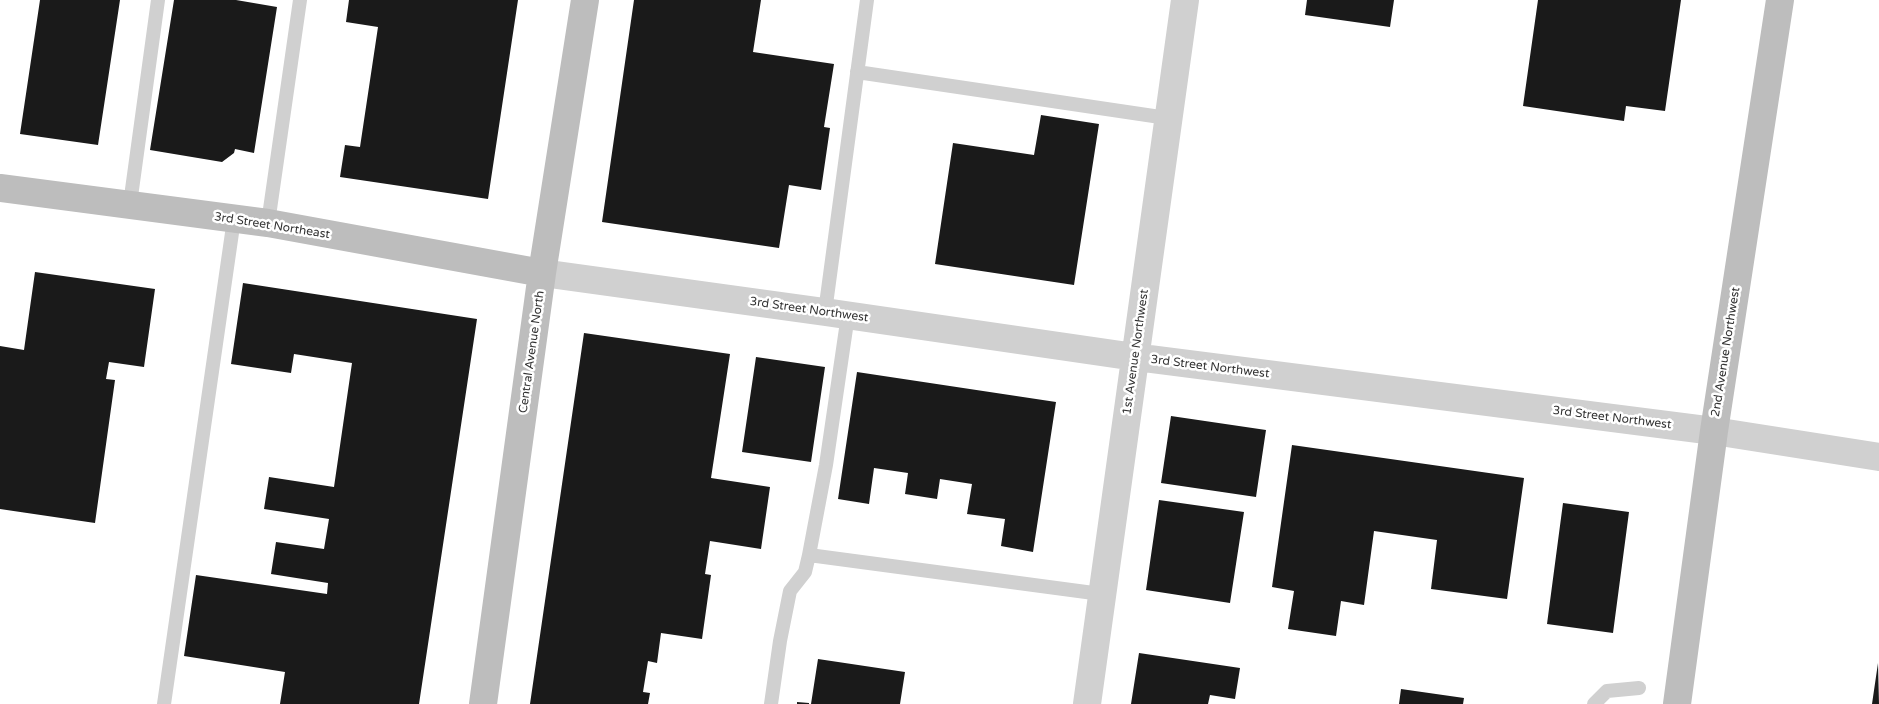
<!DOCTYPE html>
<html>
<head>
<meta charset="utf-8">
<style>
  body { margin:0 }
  canvas { display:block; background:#fff }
</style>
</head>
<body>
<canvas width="1879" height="704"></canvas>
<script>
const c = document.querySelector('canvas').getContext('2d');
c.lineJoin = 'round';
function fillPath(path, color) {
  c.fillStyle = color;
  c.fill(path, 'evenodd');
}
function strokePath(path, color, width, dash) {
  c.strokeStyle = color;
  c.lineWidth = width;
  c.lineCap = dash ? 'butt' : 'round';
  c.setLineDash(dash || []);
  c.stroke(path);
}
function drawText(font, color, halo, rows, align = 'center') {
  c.font = font + ' "Varela Round",sans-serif';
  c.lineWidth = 5;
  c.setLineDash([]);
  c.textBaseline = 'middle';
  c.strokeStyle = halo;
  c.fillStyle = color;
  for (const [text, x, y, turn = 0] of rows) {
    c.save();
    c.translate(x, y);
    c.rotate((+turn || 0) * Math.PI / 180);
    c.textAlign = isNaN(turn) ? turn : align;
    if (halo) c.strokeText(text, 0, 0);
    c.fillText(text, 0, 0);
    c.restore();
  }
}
const building = new Path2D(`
  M40 0H120L98 145 20 134Z
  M174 0H236L277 7 254 153 235 149 234 153 222 162 150 150Z
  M349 0H518L488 199 340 177 345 145 360 147 378 27 346 22Z
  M634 0H761L753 52 834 64 824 127 830 128 821 190 789 185 779 248 602 222Z
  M1307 0H1394L1390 27 1305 15Z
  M1538 0H1681L1665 111 1626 106 1624 121 1523 106Z
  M1041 115 1099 124 1074 285 935 264 953 143 1034 155Z
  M35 272 155 289 144 367 109 362 106 379 115 380 95 523 0 509V346L24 350Z
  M243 283 477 319 419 704H280L285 672 184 656 196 575 327 594 328 583 271 574 276 542 324 549 329 519 264 509 269 477 334 487 352 363 294 354 291 373 231 364Z
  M584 333 730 354 711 478 770 487 761 549 710 541 705 574 711 575 702 639 661 633 657 663 648 661 643 692 650 693 648 704H530Z
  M756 357 825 367 811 462 742 452Z
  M857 372 1056 402 1033 552 1001 546 1005 519 967 514 972 484 940 479 937 499 905 494 908 473 874 468 869 504 838 499Z
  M1171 416 1266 430 1256 497 1161 483Z
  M1292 445 1524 478 1507 599 1431 589 1437 540 1374 531 1364 605 1341 601 1336 636 1288 629 1294 591 1272 587Z
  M1159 500 1244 512 1230 603 1146 590Z
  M1563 503 1629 512 1613 633 1547 624Z
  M1139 653 1240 668 1235 699 1210 695 1208 704H1131Z
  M818 659 905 672 900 704H811Z
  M1878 663 1879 704H1872Z
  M1401 689 1464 698 1463 704H1399Z
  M797 702 809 703V704H797Z`);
const lane = new Path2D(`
  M857 72 1167 118
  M130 204 158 0
  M268 223 300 0
  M825 312 867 0
  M809 555 1101 594
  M164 704 234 219
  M771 704 780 641 790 591 805 572 809 555 826 465 848 315
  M1594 704 1607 691 1639 688`);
const street = new Path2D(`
  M542 273 825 312 1135 357 1714 431 1879 457
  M1087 704 1185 0`);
const secondary = new Path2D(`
  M0 188 268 223 542 273
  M483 704 542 273 585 0
  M1677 704 1714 431 1780 0`);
const streetNames = [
  ["3rd Street Northeast",272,226,9],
  ["3rd Street Northwest",809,310,8],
  ["Central Avenue North",532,352,-82],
  ["1st Avenue Northwest",1136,352,-82],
  ["2nd Avenue Northwest",1726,352,-81],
  ["3rd Street Northwest",1210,367,7],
  ["3rd Street Northwest",1612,418,7]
];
fillPath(building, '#1a1a1a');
strokePath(lane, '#d0d0d0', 14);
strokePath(street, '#d0d0d0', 28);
strokePath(secondary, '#bdbdbd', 28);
drawText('12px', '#333', '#fff', streetNames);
</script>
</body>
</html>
